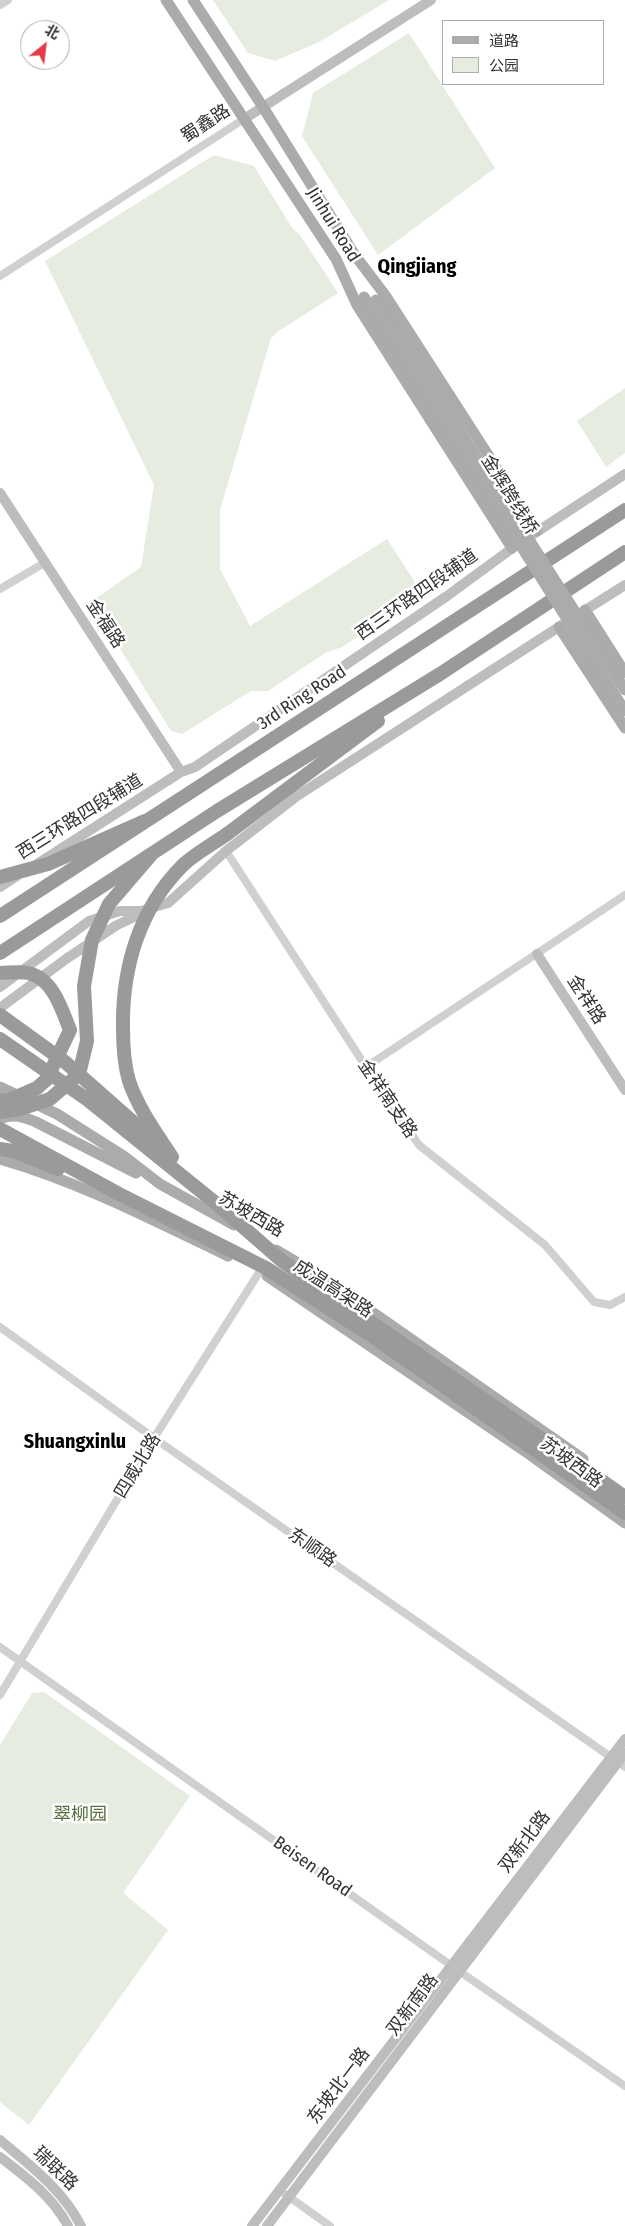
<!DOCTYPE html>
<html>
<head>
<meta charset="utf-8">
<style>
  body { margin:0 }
  #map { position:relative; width:625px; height:2226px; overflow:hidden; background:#fff; font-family:"Fira Sans Condensed","Noto Sans SC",sans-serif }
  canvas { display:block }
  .legend { position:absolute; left:442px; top:20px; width:162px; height:65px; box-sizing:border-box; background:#fff; border:1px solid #adadad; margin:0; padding:6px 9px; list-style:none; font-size:15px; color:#333 }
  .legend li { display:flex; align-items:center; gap:10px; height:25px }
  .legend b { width:25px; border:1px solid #adadad }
  .north { position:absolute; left:20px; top:20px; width:50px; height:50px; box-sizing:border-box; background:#fff; border:1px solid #adadad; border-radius:50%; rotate:29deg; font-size:14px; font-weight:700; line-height:20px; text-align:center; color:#333 }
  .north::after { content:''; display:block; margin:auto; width:18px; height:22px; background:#e63946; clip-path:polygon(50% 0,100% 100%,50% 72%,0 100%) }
</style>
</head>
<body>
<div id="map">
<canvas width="625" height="2226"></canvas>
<ul class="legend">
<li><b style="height:6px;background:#ababab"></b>道路</li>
<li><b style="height:14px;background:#e6ecdf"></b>公园</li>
</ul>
<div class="north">北</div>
</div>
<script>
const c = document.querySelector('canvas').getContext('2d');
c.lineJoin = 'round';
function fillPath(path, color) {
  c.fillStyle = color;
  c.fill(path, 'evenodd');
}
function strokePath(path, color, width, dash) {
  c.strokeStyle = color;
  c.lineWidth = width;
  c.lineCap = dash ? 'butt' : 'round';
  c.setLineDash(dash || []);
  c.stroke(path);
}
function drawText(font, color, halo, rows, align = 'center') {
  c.font = font + ' "Fira Sans Condensed","Noto Sans SC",sans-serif';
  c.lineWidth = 5;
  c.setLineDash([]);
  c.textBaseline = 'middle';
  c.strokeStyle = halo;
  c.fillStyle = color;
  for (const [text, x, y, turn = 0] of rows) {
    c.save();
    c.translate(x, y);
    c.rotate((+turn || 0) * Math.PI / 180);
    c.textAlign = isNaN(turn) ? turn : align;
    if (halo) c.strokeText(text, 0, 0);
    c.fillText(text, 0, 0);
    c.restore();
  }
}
const green = new Path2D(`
  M213 0H389L319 42 275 61 248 53Z
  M409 33 495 168 378 255 302 136 313 93Z
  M214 155 254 166 292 228 300 235 338 293 277 332 271 338 220 510V569L250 626 387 539 423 595 342 647 325 653 268 691H251L182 734 171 731 91 602 141 567 154 485 45 261Z
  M625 388V453L606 467 577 421Z
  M44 1692 190 1796 123 1893 168 1930 29 2125 0 2102V1745L32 1693Z`);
const street = new Path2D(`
  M0 5 8 0
  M0 276 244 119
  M0 589 46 562
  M226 851 366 1067 419 1145 545 1245 594 1302 610 1305 625 1297
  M366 1067 625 895
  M0 1327 154 1438 625 1767
  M0 1647 459 1971 625 2086
  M0 1695 154 1438 260 1271
  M285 2194 330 2226`);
const secondary = new Path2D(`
  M244 119 431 0
  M0 493 181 772
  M532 535 625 474
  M579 614 625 585
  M37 864 181 772 195 767 447 596 518 544
  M0 887 18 875
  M537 954 625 1090
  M0 987 89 921 120 911H141L168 903 226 851 297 796 565 623
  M0 1008 66 959 117 925 145 912
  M0 2140C31 2166 63 2190 81 2226
  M0 2157C26 2177 52 2196 68 2226
  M252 2226 625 1739
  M267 2226 625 1753`);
const primary = new Path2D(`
  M166 0 336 259 357 305 512 548
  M193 0 263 107 354 254 385 295 537 531
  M585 610 625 673
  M559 627 625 728
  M0 1087 57 1114 125 1157 160 1184 234 1225
  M0 1119C13 1113 24 1117 36 1122L136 1173
  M0 1159C80 1182 153 1220 228 1256
  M276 1250 322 1277 583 1459
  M267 1276 529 1454 625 1523`);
const highway = new Path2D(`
  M227 834 378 721
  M0 916 625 510
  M0 953 217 811 440 674 625 552
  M0 1112 20 1109
  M0 1129 119 1194 266 1268 372 1336 625 1513
  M0 1149 13 1151 58 1169
  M543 1440 625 1497`);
const primaryBridge = new Path2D(`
  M364 297 625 711
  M376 300 625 690`);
const highwayBridge = new Path2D(`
  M0 877 48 864 145 821
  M0 973C8 973 19 971 28 973 53 978 62 1010 70 1030L47 1079 37 1088 7 1101 0 1100
  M0 1015 65 1062 158 1144
  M0 1039 88 1100 218 1205 282 1261 543 1440
  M20 1109 50 1099 79 1074 87 1041 84 986 92 940 109 904 151 855
  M172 1157C157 1134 138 1108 129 1081 124 1064 123 1046 123 1028 122 968 139 909 183 865 196 853 213 844 227 834`);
const streetNames = [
  ["蜀鑫路",206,124,-33],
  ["Jinhui Road",333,225,58],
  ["金辉跨线桥",509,495,58],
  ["西三环路四段辅道",417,595,-35],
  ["金福路",105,624,57],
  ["3rd Ring Road",302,698,-33],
  ["西三环路四段辅道",80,817,-32],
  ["金祥路",586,1000,57],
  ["金祥南支路",387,1099,56],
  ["苏坡西路",251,1215,30],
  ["成温高架路",333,1289,33],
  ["苏坡西路",571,1463,36],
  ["四威北路",138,1466,-59],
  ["东顺路",312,1548,35],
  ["双新北路",525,1842,-53],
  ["Beisen Road",312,1867,35],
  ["双新南路",413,2005,-53],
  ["东坡北一路",339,2086,-53],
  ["瑞联路",55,2169,44]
];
const parkNames = [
  ["翠柳园",80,1815]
];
const quarterNames = [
  ["Qingjiang",417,267],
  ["Shuangxinlu",75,1442]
];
fillPath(green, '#e6ecdf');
strokePath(street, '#d0d0d0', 8);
strokePath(secondary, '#bdbdbd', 10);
strokePath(primary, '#ababab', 11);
strokePath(highway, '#9a9a9a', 14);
strokePath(primaryBridge, '#ababab', 11);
strokePath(highwayBridge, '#9a9a9a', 14);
drawText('18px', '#333', '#fff', streetNames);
drawText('18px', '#56703f', '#fff', parkNames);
drawText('bold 20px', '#000', '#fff', quarterNames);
</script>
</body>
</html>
